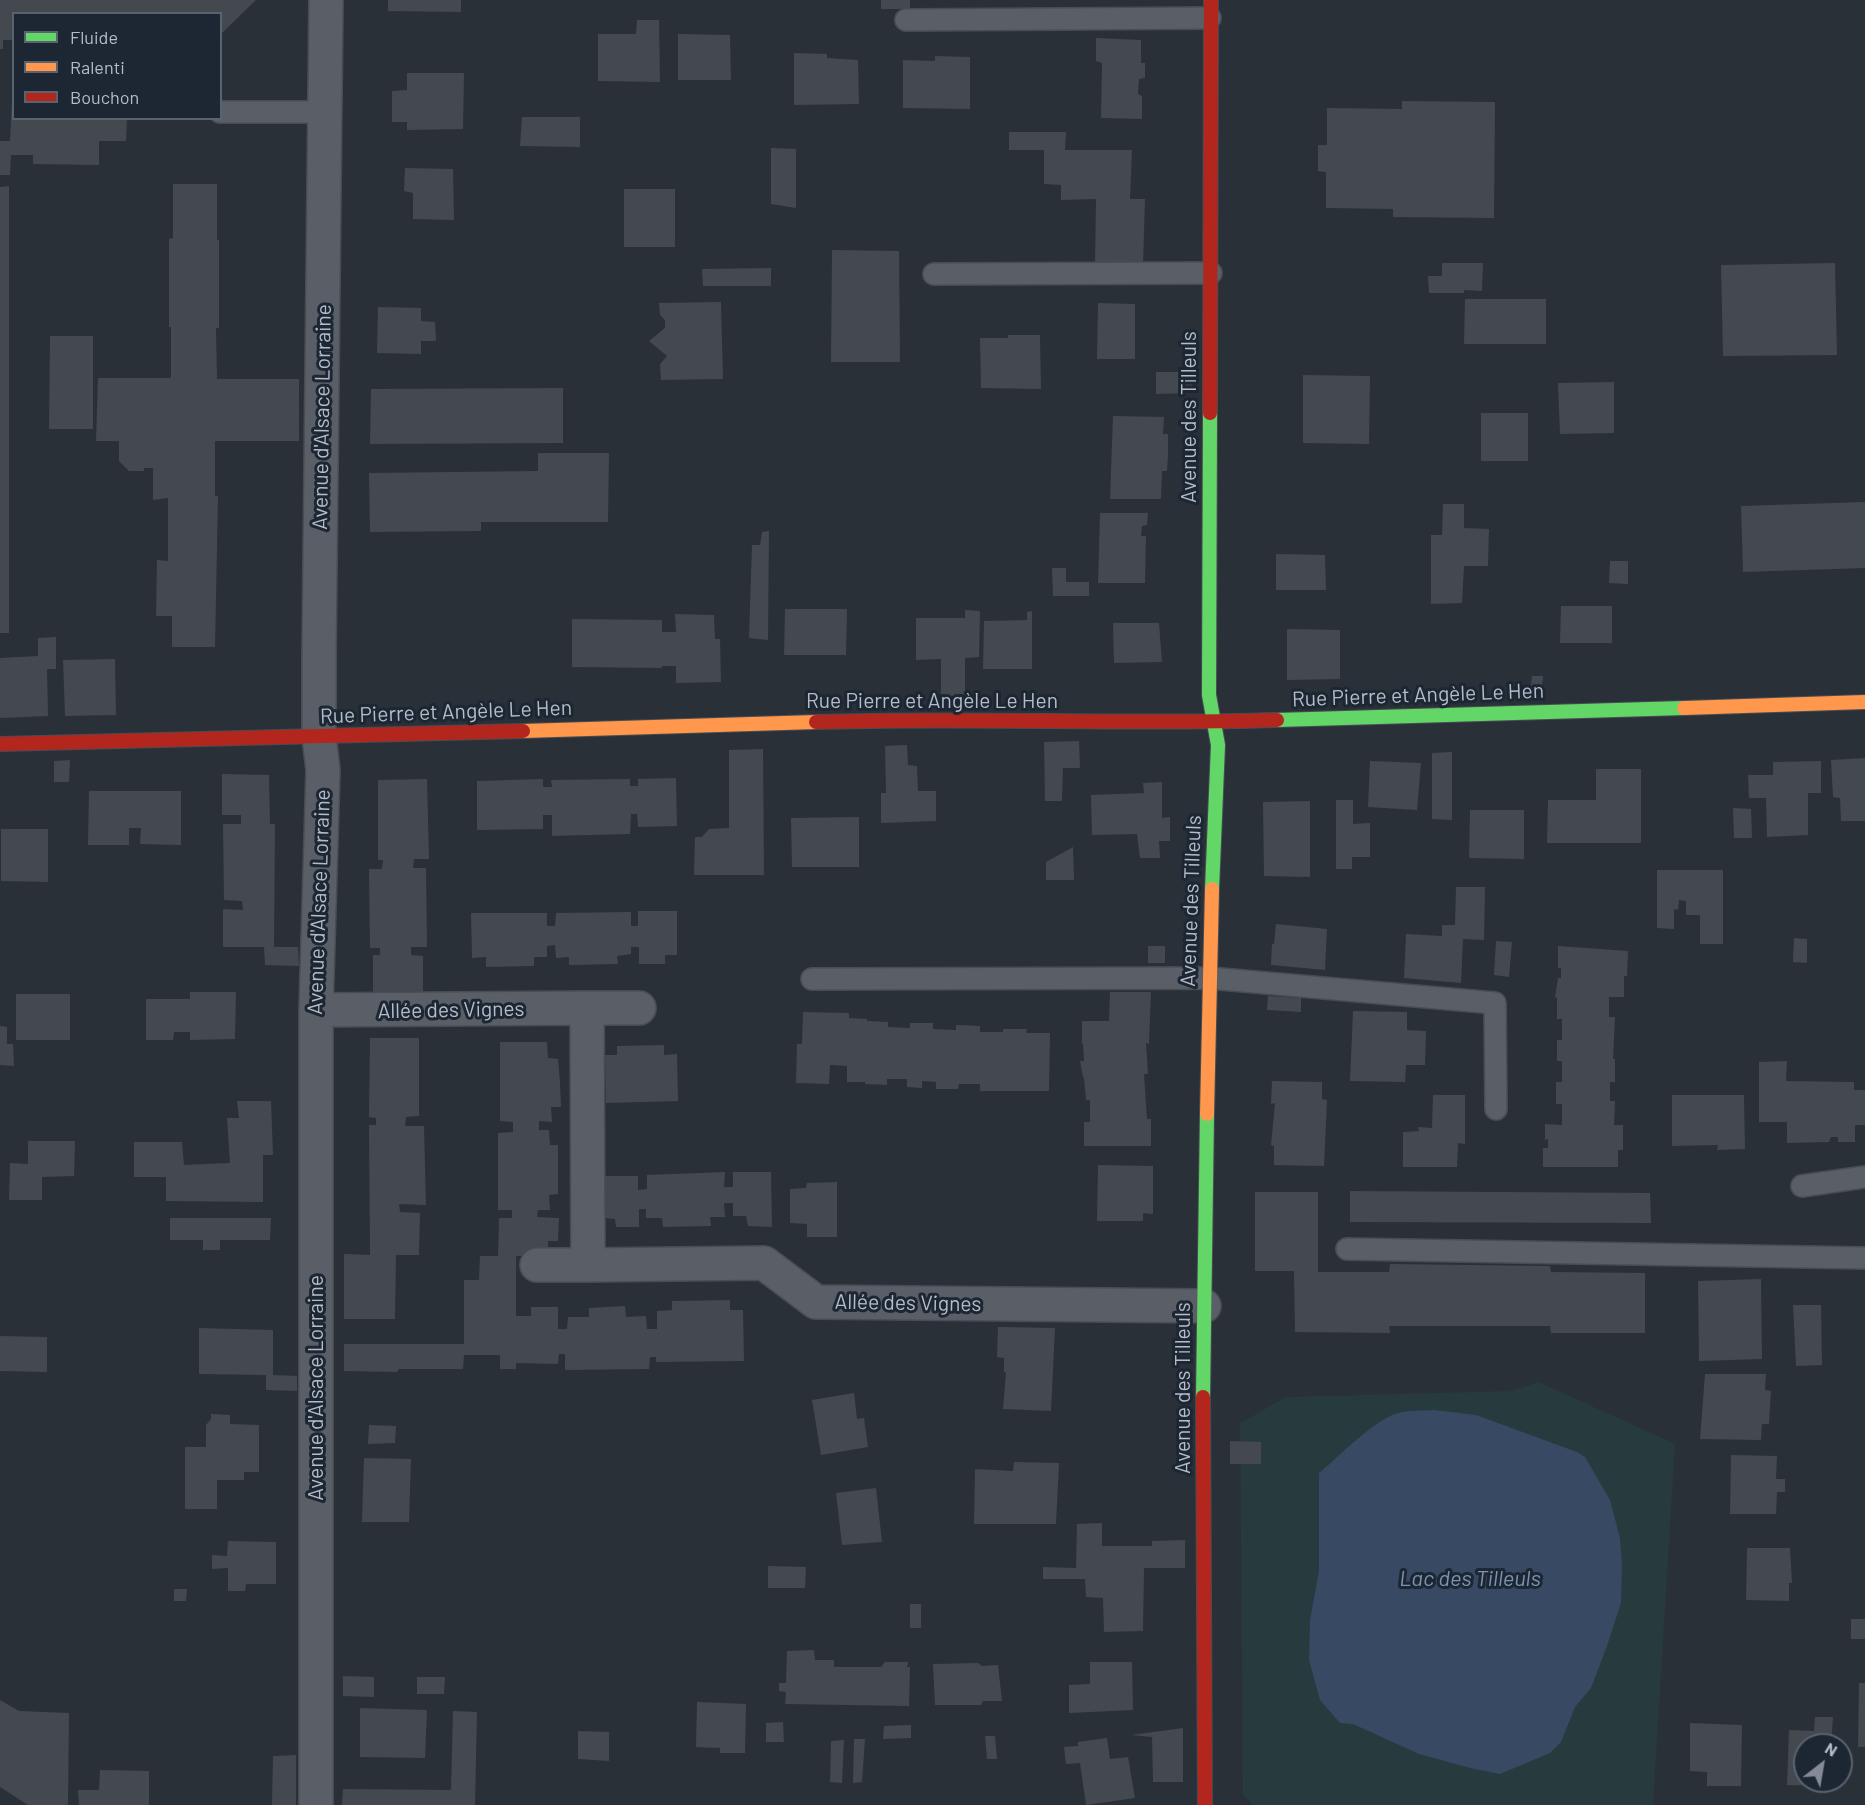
<!DOCTYPE html>
<html>
<head>
<meta charset="utf-8">
<style>
  body { margin:0 }
  #map { position:relative; width:1865px; height:1805px; overflow:hidden; background:#2a3038; font-family:Barlow,sans-serif }
  canvas { display:block }
  .legend { position:absolute; left:12px; top:12px; width:210px; height:108px; box-sizing:border-box; background:#1d2633; border:2px solid #59626f; margin:0; padding:8px 10px; list-style:none; font-size:18px; color:#b4bcc9 }
  .legend li { display:flex; align-items:center; gap:12px; height:30px }
  .legend b { width:30px; border:2px solid #59626f }
  .north { position:absolute; left:1793px; top:1733px; width:60px; height:60px; box-sizing:border-box; background:#1d2633; border:2px solid #59626f; border-radius:50%; rotate:31deg; font-size:16px; font-weight:700; line-height:24px; text-align:center; color:#b4bcc9 }
  .north::after { content:''; display:block; margin:auto; width:21px; height:27px; background:#848b96; clip-path:polygon(50% 0,100% 100%,50% 72%,0 100%) }
</style>
</head>
<body>
<div id="map">
<canvas width="1865" height="1805"></canvas>
<ul class="legend">
<li><b style="height:8px;background:#63d668"></b>Fluide</li>
<li><b style="height:8px;background:#ff974d"></b>Ralenti</li>
<li><b style="height:8px;background:#b3261e"></b>Bouchon</li>
</ul>
<div class="north">N</div>
</div>
<script>
const c = document.querySelector('canvas').getContext('2d');
c.lineJoin = 'round';
function fillPath(path, color) {
  c.fillStyle = color;
  c.fill(path, 'evenodd');
}
function strokePath(path, color, width, dash) {
  c.strokeStyle = color;
  c.lineWidth = width;
  c.lineCap = dash ? 'butt' : 'round';
  c.setLineDash(dash || []);
  c.stroke(path);
}
function drawText(font, color, halo, rows, align = 'center') {
  c.font = font + ' Barlow,sans-serif';
  c.lineWidth = 6;
  c.setLineDash([]);
  c.textBaseline = 'middle';
  c.strokeStyle = halo;
  c.fillStyle = color;
  for (const [text, x, y, turn = 0] of rows) {
    c.save();
    c.translate(x, y);
    c.rotate((+turn || 0) * Math.PI / 180);
    c.textAlign = isNaN(turn) ? turn : align;
    if (halo) c.strokeText(text, 0, 0);
    c.fillText(text, 0, 0);
    c.restore();
  }
}
const green = new Path2D(`
  M1539 1382 1675 1444 1653 1805H1253L1243 1795 1240 1423 1286 1397 1512 1391Z`);
const water = new Path2D(`
  M1434 1410 1476 1415 1577 1452 1585 1457 1610 1500 1620 1538 1622 1565 1621 1603 1607 1646 1591 1688 1575 1707 1561 1742 1550 1753 1500 1774 1470 1768 1419 1754 1353 1724 1340 1723 1320 1700 1309 1660 1310 1620 1319 1571V1473C1340 1456 1377 1416 1402 1412 1412 1410 1424 1411 1434 1410Z`);
const building = new Path2D(`
  M0 0H256L220 35V14H14V40H3V49H0Z
  M388 0H461V12L388 11Z
  M881 0H910V9H881Z
  M637 20H659L660 82 598 81V34H636Z
  M678 34 730 35 731 80H678Z
  M1096 38 1141 40V63H1145V78L1139 79 1138 94 1142 96V119L1101 118 1102 63 1096 61Z
  M794 53 827 54V58L858 60 859 104 794 105Z
  M935 56 970 57V109L903 108V60L935 61Z
  M407 73H464L463 129 407 130V122H392V91L407 90Z
  M12 101H14V118H127L126 141H99V165L33 164V155H11L10 175H0V141H10Z
  M1402 101 1495 102 1494 218 1393 217V209L1326 208V172L1318 171V145H1327V108L1402 109Z
  M522 117H580V147L520 146Z
  M1009 132H1066L1065 150H1132L1130 199H1145L1143 265H1095L1096 199 1061 200V185L1044 184V150H1009Z
  M771 148 796 149V208L771 204Z
  M405 168 453 169 454 220 413 219V193L404 191Z
  M173 184H217V240H219V328H216L217 379H299V441H215V496H218L215 647H172V616H156L157 560 168 561V498L153 500V468H144V471H129L119 461V441H96L98 378H171V327H169V239L173 238Z
  M9 186V633H0V187Z
  M624 189H675V247H624Z
  M832 250 899 251 900 362H831Z
  M1442 263H1483L1482 291 1464 290V293H1429L1428 276H1442Z
  M1835 263 1837 355 1723 356 1721 265Z
  M771 268V286H703L702 269Z
  M1465 299H1546V344H1464Z
  M721 302 723 379 661 380 660 364 667 356 649 341 665 328V320L660 315 659 303Z
  M1098 303 1135 304V359H1097Z
  M378 307 421 308V321L435 322 436 341H421V354L377 353Z
  M1008 335H1040L1041 389 981 388 980 338H1008Z
  M50 336H93V429H49Z
  M1156 372H1192V393L1156 394Z
  M1303 375 1370 376 1369 444 1303 443Z
  M1614 382V433L1560 434 1558 383Z
  M563 388V443L370 444 371 389Z
  M1481 413H1528V461H1481Z
  M1113 416 1164 417 1163 434H1168V454L1167 471H1162L1161 499H1110Z
  M538 453H609L608 522H481V531L370 532 369 473 538 471Z
  M1865 502V568L1743 572 1741 506Z
  M1443 504H1464V528L1489 529 1488 566H1464L1462 603 1431 604V535H1442Z
  M1100 513H1148L1147 525 1142 526 1141 536H1146L1145 583H1098Z
  M769 531 768 640 749 638 752 545H760L762 532Z
  M1276 554 1325 555 1326 590H1276Z
  M1610 561H1628V584L1609 583Z
  M1052 568H1066V582H1089V596H1053Z
  M1561 606H1612V643H1560Z
  M785 609H847L846 655H784Z
  M965 610 980 611 979 657 965 658V700H941V659L916 660V618H965Z
  M1032 611V669H983L984 621 1027 620V612Z
  M675 614 714 615 715 639H720L721 682 676 683V666H662V668L572 667V619L662 620V632H676Z
  M1113 623H1159L1162 662 1114 663Z
  M1287 629 1340 630V679L1287 680Z
  M56 637V669H47L48 716 0 718V658L38 656V638Z
  M115 659 116 715 65 716 63 660Z
  M1532 676H1543L1542 686H1531Z
  M1079 741 1080 768H1063L1062 801H1045L1044 742Z
  M907 745 908 765 917 766 918 791H936V821L881 823V793H886L885 746Z
  M763 749 764 875H694L695 837H702L709 829 729 828V750Z
  M1452 752V820L1432 819V753Z
  M1865 758V821H1841L1840 798 1833 797 1831 760Z
  M70 760 69 782H54V761Z
  M1370 761 1421 763 1417 810 1368 807Z
  M1821 761V793H1808V835L1767 837 1766 798H1749L1748 775H1773V762Z
  M1596 769H1641V843H1547L1548 800H1596Z
  M222 774 269 775 270 824H275L274 947H298L299 966 265 965 264 947H223V909L243 910 242 901 224 900 223 824H241V815H222Z
  M676 778 677 826 638 827 637 814H631L630 834 552 836V815H543V829L477 830V781L543 779V787H552L551 780 630 779V786H638V779Z
  M427 779 429 859H414L413 868H426L427 947H411V955L423 956V994H373V955H380V948H370L369 869H382L383 860H378V780Z
  M1162 782V818L1170 817V841H1159L1160 858H1140L1137 834 1092 835 1091 795 1144 793 1143 783Z
  M89 791H181V845L140 844 141 828H129V845H88Z
  M1336 800H1353V824L1370 823V857H1352V869H1336Z
  M1310 801V877L1264 876 1263 802Z
  M1733 808 1751 809 1752 838H1734Z
  M1470 810H1524V859L1469 858Z
  M859 817V867H792L791 818Z
  M1 829H48V882L1 881Z
  M1073 847 1074 880H1046V862Z
  M1657 870H1723V944H1700V915H1686V901L1679 900 1678 910 1674 909V929L1657 928Z
  M1456 887H1485L1484 940 1463 939 1461 983 1404 978 1406 934 1442 936V925H1455Z
  M638 911H677V955H665V964H639V947H631V954L617 956 618 964 569 965V957L556 958 555 945 547 946V957H534V966L486 967V957L472 958 471 913H547V926H555L556 913 631 912V926H638Z
  M1276 924 1327 929 1325 970 1271 965 1272 944H1274Z
  M1794 938 1807 939V963L1793 962Z
  M1496 941 1512 942 1509 977 1494 975Z
  M1148 946H1165V963H1148Z
  M1558 946 1628 951 1627 976H1624V997H1609V1017H1615L1613 1059H1615V1082H1610V1101H1615L1614 1125H1623V1150H1618V1167H1543V1148H1548V1139L1545 1140V1124L1562 1125V1104H1556V1082H1562V1061H1557V1040H1562V1019H1557V997L1555 998 1558 978H1561V968H1558Z
  M190 992H236L235 1039 190 1040V1032H174L173 1040H146V999H190Z
  M1110 992H1151L1149 1044 1146 1043 1148 1074H1144L1147 1119H1151V1146H1084V1122H1090V1100H1086L1084 1078 1083 1077 1080 1061H1084L1083 1044H1082V1021H1109Z
  M16 994H70V1040H16Z
  M1268 996 1301 998V1012L1267 1010Z
  M1353 1011 1407 1012V1030L1426 1031 1425 1065H1406L1405 1082 1350 1081Z
  M803 1012 849 1013V1018L867 1019V1021L888 1022V1027L910 1028V1023H933V1029L956 1030V1025L980 1026V1032H1003V1029H1027L1026 1033H1050L1049 1091H980V1084H959L958 1089H936V1082L922 1081V1088L907 1087V1079H887V1085L865 1084V1082H847V1066L830 1065 829 1084 796 1083 797 1044H802Z
  M0 1026 7 1027V1044H13L14 1066 0 1065Z
  M370 1038H419V1116L406 1117 405 1126H424L426 1205 399 1204 400 1212 420 1213 419 1255H396L395 1319H344V1254L370 1255 369 1125H376V1118L369 1117Z
  M500 1042H547L548 1058 558 1059 560 1082 561 1107H551L552 1122 539 1121V1130H549L550 1145H558V1194L549 1195 550 1210H538L537 1217 559 1218 558 1241H548V1256H516V1316H531V1307H558V1329H567L568 1317H589V1308L625 1306 626 1317 646 1316 647 1329H657V1311L672 1310V1301L730 1300V1310H743L744 1361 656 1362V1357H650L649 1369 565 1370V1354H559L558 1364 516 1363V1369H500V1355H464L463 1369H399L397 1372 344 1371V1344H464V1280H479L480 1256H498L499 1218H512V1210H498V1133L513 1132V1122L500 1121Z
  M664 1045V1055L677 1054 678 1101 606 1103 605 1055H617V1046Z
  M1787 1061 1786 1081 1854 1082V1090H1865V1125H1855V1142H1838V1137H1831L1829 1142 1787 1143V1122H1759V1062Z
  M1272 1081 1322 1082V1099L1327 1100 1324 1166 1274 1165V1146L1271 1145 1275 1103 1271 1104Z
  M1433 1095H1465V1144L1458 1143 1457 1167H1403V1132L1419 1131 1418 1127 1432 1128Z
  M1672 1095H1744L1745 1149 1717 1150 1718 1145 1672 1146Z
  M237 1101H271L273 1155H263V1202L166 1201V1177H134V1142H182L184 1165 230 1163 227 1118H239Z
  M28 1141H75L74 1176 42 1177V1200H9L10 1163 28 1164Z
  M1098 1165 1153 1166V1214L1143 1213V1221H1097Z
  M725 1172 724 1187H733V1172H771L772 1227 748 1226 746 1216H733V1203H724L725 1217H710L711 1226 663 1227 662 1218H646V1209H639V1227H616L615 1219 604 1218 603 1176H638V1190L647 1189V1175Z
  M837 1182V1237H807V1224L790 1223V1189L806 1188 807 1183Z
  M1350 1191 1650 1193 1651 1223 1350 1222Z
  M1255 1192H1318V1272H1389L1390 1264 1550 1266 1551 1272 1645 1273V1333H1551L1550 1326H1389L1390 1333 1295 1332 1294 1271H1255Z
  M170 1218H271L270 1240H220V1250H203V1240H170Z
  M1761 1279 1762 1359 1699 1361 1698 1281Z
  M1793 1305H1821L1822 1365 1796 1366Z
  M998 1327 1055 1328 1051 1411 1003 1409 1006 1372H1004V1358L997 1357Z
  M199 1328 273 1330V1375L297 1376V1391L266 1390V1375L199 1374Z
  M0 1336 47 1337V1372L0 1371Z
  M1705 1374H1766L1765 1390 1771 1391 1769 1424H1762L1761 1440 1700 1439Z
  M854 1393 857 1419 864 1418 868 1447 821 1455 812 1400Z
  M211 1414 230 1415V1424L259 1425V1472H244V1480H217V1509H185V1447H206V1425L211 1419Z
  M369 1425 396 1426 395 1443 368 1444Z
  M1230 1441 1261 1442V1464H1230Z
  M1731 1455 1777 1456 1776 1479H1785V1492H1777L1776 1514H1730Z
  M364 1458 411 1459 409 1522H362Z
  M1014 1462 1059 1463 1056 1524H974L975 1469 1013 1471Z
  M876 1488 882 1542 842 1545 836 1493Z
  M1102 1523V1546H1152V1541L1185 1540V1568H1144L1143 1631 1104 1632 1103 1598 1086 1597 1085 1579H1043V1567L1076 1568 1077 1524Z
  M228 1541 276 1542V1584H246L245 1591H228V1568L212 1569V1555L227 1556Z
  M1747 1548H1790L1792 1583H1789V1601L1746 1600Z
  M768 1566 806 1567 805 1588H768Z
  M174 1589H187L186 1601H174Z
  M910 1604H921V1628H910Z
  M1851 1619H1865V1639H1851Z
  M814 1650 815 1660H834V1667H881L885 1662H908L907 1667H910L909 1706 785 1704 786 1692 779 1691V1683H786L787 1651Z
  M1090 1662H1132L1133 1710 1069 1713V1685L1090 1684Z
  M978 1663 982 1666 998 1665 1002 1701H983L981 1705H935L933 1664Z
  M343 1676 374 1677V1697L343 1696Z
  M417 1677H445L444 1694H417Z
  M1859 1683H1865V1747H1858Z
  M0 1700 19 1711 69 1713 68 1805H28L0 1787Z
  M697 1702 746 1704 745 1753H720V1748L696 1747Z
  M360 1708 427 1710 425 1758 360 1757Z
  M453 1711 477 1712 475 1805H342L343 1789 451 1790Z
  M1815 1717H1833L1831 1745H1805V1781H1830V1786L1787 1785 1789 1730 1814 1731Z
  M783 1722 784 1742H766V1723Z
  M1690 1723 1742 1725 1741 1786H1707V1772L1690 1771Z
  M911 1725V1738L883 1739 884 1726Z
  M1183 1728V1782H1153L1152 1737 1131 1735Z
  M578 1731 609 1732V1761L578 1759Z
  M985 1736H995L997 1759H987Z
  M1107 1738 1110 1759 1128 1757 1135 1798 1086 1805 1080 1763 1066 1764 1064 1747 1078 1746V1742Z
  M854 1739H865L862 1782 853 1783Z
  M844 1740 842 1783 830 1782 831 1741Z
  M296 1755V1805H272L273 1756Z
  M100 1770 149 1771V1805H79L78 1790H99Z`);
const lane = new Path2D(`
  M906 20 1210 18
  M220 112H324
  M934 274 1211 273
  M812 979 1209 978 1495 1003 1496 1109
  M1802 1186 1865 1177
  M1347 1249 1865 1258`);
const street = new Path2D(`
  M587 1008H639
  M316 1010 587 1008 588 1265 764 1263 816 1302 1204 1306
  M537 1265H588
  M316 1805V1010L323 770 319 737V657L326 0`);
const fast = new Path2D(`
  M1210 413 1209 695 1218 745 1212 889
  M1277 720 1684 708
  M1203 1397 1207 1114`);
const slow = new Path2D(`
  M1684 708 1865 702
  M523 731 816 722
  M1207 1114 1212 889`);
const jam = new Path2D(`
  M1210 413 1211 0
  M816 722C970 717 1123 725 1277 720
  M0 744 523 731
  M1203 1397 1205 1805`);
const streetNames = [
  ["Avenue d'Alsace Lorraine",322,417,-89],
  ["Avenue des Tilleuls",1189,417,-90],
  ["Rue Pierre et Angèle Le Hen",1418,695,-2],
  ["Rue Pierre et Angèle Le Hen",932,701],
  ["Rue Pierre et Angèle Le Hen",446,712,-2],
  ["Avenue des Tilleuls",1191,901,-88],
  ["Avenue d'Alsace Lorraine",319,902,-88],
  ["Allée des Vignes",451,1010,-1],
  ["Allée des Vignes",908,1303,1],
  ["Avenue d'Alsace Lorraine",316,1388,-90],
  ["Avenue des Tilleuls",1183,1388,-90]
];
const waterNames = [
  ["Lac des Tilleuls",1470,1579]
];
fillPath(green, '#273a3e');
fillPath(water, '#384963');
fillPath(building, '#444950');
strokePath(lane, '#484c53', 24);
strokePath(street, '#484c53', 36);
strokePath(fast, '#484c53', 16);
strokePath(slow, '#484c53', 16);
strokePath(jam, '#484c53', 16);
strokePath(lane, '#5a5e66', 21);
strokePath(street, '#5a5e66', 33);
strokePath(fast, '#63d668', 14);
strokePath(slow, '#ff974d', 14);
strokePath(jam, '#b3261e', 14);
drawText('21px', '#b4bcc9', '#1d2633', streetNames);
drawText('italic 22px', '#7c92b1', '#1d2633', waterNames);
</script>
</body>
</html>
